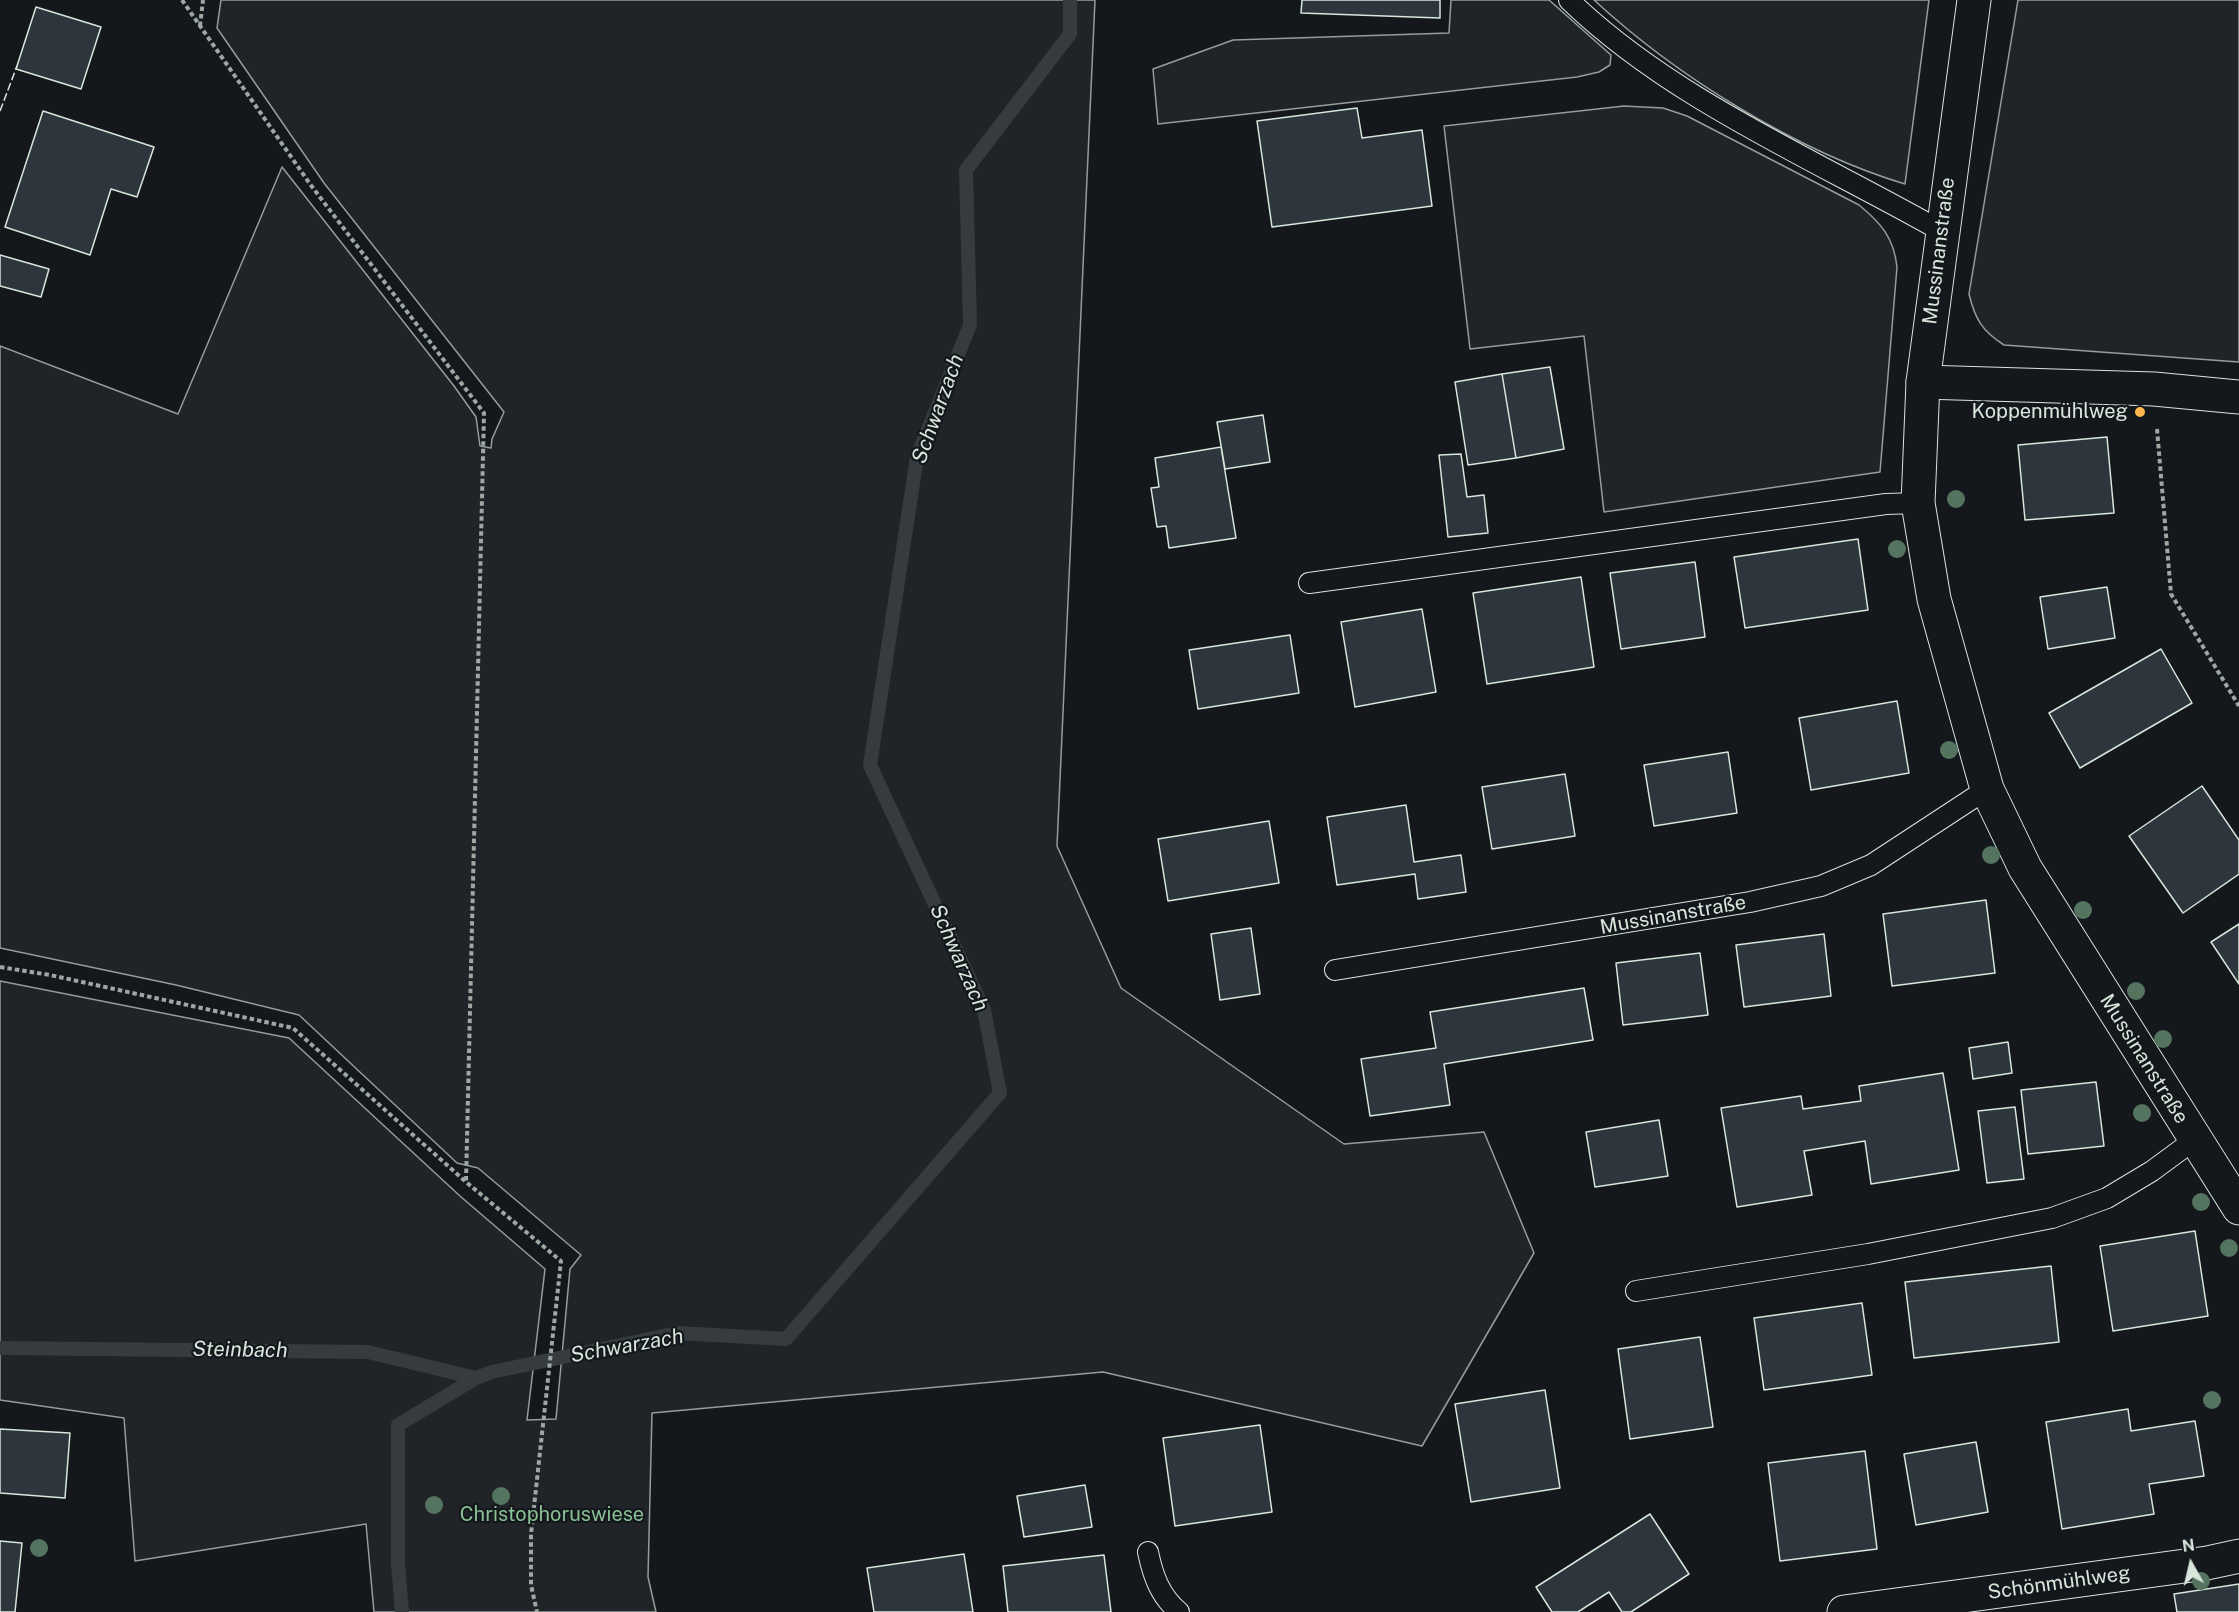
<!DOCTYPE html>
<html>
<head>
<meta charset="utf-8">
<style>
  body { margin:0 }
  #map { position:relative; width:2239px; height:1612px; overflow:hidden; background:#14181c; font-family:"Public Sans",sans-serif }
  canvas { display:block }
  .north { position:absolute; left:2161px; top:1534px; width:60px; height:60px; -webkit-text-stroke:4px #14181c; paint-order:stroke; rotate:352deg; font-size:16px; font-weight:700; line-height:24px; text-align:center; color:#d8e6dc }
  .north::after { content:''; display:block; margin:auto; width:21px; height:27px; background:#d8e6dc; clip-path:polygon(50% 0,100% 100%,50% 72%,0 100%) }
</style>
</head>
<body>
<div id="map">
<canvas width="2239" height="1612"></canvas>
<div class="north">N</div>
</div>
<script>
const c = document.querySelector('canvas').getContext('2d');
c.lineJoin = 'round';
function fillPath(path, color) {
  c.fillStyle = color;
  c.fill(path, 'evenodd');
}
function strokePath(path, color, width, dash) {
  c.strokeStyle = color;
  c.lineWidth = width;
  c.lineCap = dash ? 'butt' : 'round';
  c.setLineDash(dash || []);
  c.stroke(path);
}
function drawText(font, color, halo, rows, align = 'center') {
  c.font = font + ' "Public Sans",sans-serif';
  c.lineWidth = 4.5;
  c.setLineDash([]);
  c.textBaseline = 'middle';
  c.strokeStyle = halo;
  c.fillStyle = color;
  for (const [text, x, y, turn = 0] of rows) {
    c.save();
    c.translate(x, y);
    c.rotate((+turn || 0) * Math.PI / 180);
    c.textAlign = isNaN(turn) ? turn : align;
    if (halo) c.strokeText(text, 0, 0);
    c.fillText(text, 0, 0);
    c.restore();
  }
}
const green = new Path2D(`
  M221 0H1095L1057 846 1121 988 1344 1144 1484 1132 1534 1253 1422 1446 1103 1372 652 1413 648 1577 656 1612H374L366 1524 135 1561 124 1418 0 1400V981L289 1038 460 1196 545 1269 527 1420 556 1419 570 1269 581 1255 478 1168 457 1163 299 1015 176 985 0 948V346L178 414 282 167 454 386 476 417 480 446 491 448 492 439 504 412 324 183 217 28Z
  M1451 0H1549L1611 55 1610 65 1599 72 1577 77 1158 124 1153 69 1233 40 1449 33Z
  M1594 0H1929L1905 184C1798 152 1676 76 1594 0Z
  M2018 0H2239V362L2004 345C1982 331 1975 319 1969 294Z
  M1624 106 1663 108 1687 116 1859 205C1881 223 1894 238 1897 267L1880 472 1604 512 1584 336 1470 349 1444 126Z`);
const stream = new Path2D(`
  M0 1348 368 1352 476 1378
  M402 1612 398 1564V1425L476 1378 492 1372 677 1333 786 1339 1000 1093 984 1010 870 765 917 457 970 325 966 170 1070 34V0`);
const building = new Path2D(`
  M1302 0H1440V18L1301 13Z
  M36 7 101 27 81 89 16 69Z
  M1357 108 1362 138 1422 130 1432 206 1272 227 1257 121Z
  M43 111 154 147 137 197 111 189 90 255 5 227Z
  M0 255 49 269 41 297 0 286Z
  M1550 367 1564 449 1516 458 1502 374Z
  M1502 374 1516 458 1468 465 1455 382Z
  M1263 415 1270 462 1225 469 1217 422Z
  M2107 437 2114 513 2025 520 2018 445Z
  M1221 447 1236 538 1169 548 1166 526 1157 527 1151 488 1159 487 1155 458Z
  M1461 454 1467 497 1484 495 1488 533 1448 537 1439 455Z
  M1858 539 1868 610 1745 628 1734 557Z
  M1695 562 1705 637 1621 649 1610 573Z
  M1581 577 1594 667 1487 684 1473 593Z
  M2107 587 2115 638 2048 649 2040 597Z
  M1422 609 1436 692 1355 707 1341 622Z
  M1290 635 1299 693 1198 709 1189 650Z
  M2161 649 2192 703 2080 768 2049 713Z
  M1897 701 1909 773 1811 790 1799 718Z
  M1728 752 1737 813 1654 826 1644 765Z
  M1565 774 1575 836 1492 849 1482 787Z
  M2202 786 2239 840V874L2183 913 2129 836Z
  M1406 805 1414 862 1461 855 1466 892 1418 899 1415 874 1337 885 1327 817Z
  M1269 821 1279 883 1168 901 1158 839Z
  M1986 900 1995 973 1892 986 1883 914Z
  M2239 924V984L2211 942Z
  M1251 928 1260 994 1220 1000 1211 934Z
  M1824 934 1831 996 1744 1007 1736 945Z
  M1700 953 1708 1015 1623 1025 1616 963Z
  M1584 988 1593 1040 1444 1064 1450 1105 1370 1116 1361 1059 1436 1048 1430 1012Z
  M2008 1042 2012 1073 1973 1079 1969 1048Z
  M1943 1073 1959 1170 1871 1184 1865 1141 1804 1151 1812 1195 1737 1207 1721 1108 1801 1096 1803 1109 1861 1101 1859 1086Z
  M2096 1082 2104 1146 2028 1154 2021 1090Z
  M2015 1107 2024 1179 1987 1183 1978 1111Z
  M1659 1120 1668 1176 1595 1187 1586 1132Z
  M2195 1231 2208 1316 2113 1331 2100 1246Z
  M2051 1266 2059 1342 1914 1358 1905 1282Z
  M1862 1303 1872 1375 1764 1390 1754 1318Z
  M1700 1337 1713 1427 1630 1439 1618 1349Z
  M1545 1390 1560 1488 1471 1502 1455 1404Z
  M2128 1409 2131 1431 2195 1421 2204 1476 2149 1484 2154 1514 2062 1529 2046 1422Z
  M1260 1425 1272 1512 1175 1526 1163 1438Z
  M0 1429 70 1433 65 1498 0 1493Z
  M1976 1442 1988 1512 1916 1525 1904 1454Z
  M1865 1451 1877 1549 1780 1561 1768 1463Z
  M1085 1485 1092 1527 1024 1537 1017 1496Z
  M1650 1514 1689 1574 1631 1612H1622L1609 1592 1578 1612H1552L1536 1587Z
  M0 1541 22 1543 15 1612H0Z
  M964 1554 973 1612H874L867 1568Z
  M1104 1555 1111 1612H1008L1003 1566Z
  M2239 1584V1612H2177L2174 1594Z`);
const path = new Path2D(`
  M182 0 310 184 484 413 466 1182
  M200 26 203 0
  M2157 429 2171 594 2239 706
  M0 967 50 975 293 1028 466 1182 561 1261 531 1534V1585L537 1612`);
const lane = new Path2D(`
  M1569 0C1671 99 1818 161 1941 231
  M1309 583 1886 504 1918 503
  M1335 970 1750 902 1821 886 1871 865 1987 789
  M1636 1291 1868 1254 2052 1218 2107 1198 2152 1171 2194 1140
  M1148 1552C1153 1576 1160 1596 1179 1612`);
const street = new Path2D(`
  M1923 382 2154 389 2239 397
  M1844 1612 2207 1563 2239 1556`);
const secondary = new Path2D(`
  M1974 0 1923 382 1918 503 1934 599 1987 789 2025 868 2239 1208`);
const fence = new Path2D(`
  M0 111 17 66`);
const trees = [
  [1956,499],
  [1897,549],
  [1949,750],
  [1991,855],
  [2083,910],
  [2136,991],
  [2163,1039],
  [2142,1113],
  [2201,1202],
  [2229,1248],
  [2212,1400],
  [501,1496],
  [434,1505],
  [39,1548],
  [2201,1581]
];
const markers = [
  [2140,412,6,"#ffb74d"]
];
const streetNames = [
  ["Mussinanstraße",1939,251,-83],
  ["Mussinanstraße",1673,915,-10],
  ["Mussinanstraße",2144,1059,58],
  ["Schönmühlweg",2059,1583,-8]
];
const poiNames = [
  ["Koppenmühlweg",2128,412]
];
const parkNames = [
  ["Christophoruswiese",552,1515]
];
const waterNames = [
  ["Schwarzach",938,409,-70],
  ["Schwarzach",959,958,66],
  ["Schwarzach",627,1346,-10],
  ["Steinbach",240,1350,1]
];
fillPath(green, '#202428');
strokePath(green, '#939e99', 1.5);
strokePath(stream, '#363b3e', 14);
fillPath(building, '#2c363c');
strokePath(building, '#d8e6dc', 1.5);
strokePath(lane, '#d8e6dc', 22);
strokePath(street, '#d8e6dc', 35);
strokePath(secondary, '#d8e6dc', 35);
strokePath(path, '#9da8a2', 4, [4.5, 3]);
strokePath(lane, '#14181c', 20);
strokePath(street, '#14181c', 33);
strokePath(secondary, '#14181c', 33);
strokePath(fence, '#d8e6dc', 1.5, [8, 3]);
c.fillStyle = '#55745f';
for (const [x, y] of trees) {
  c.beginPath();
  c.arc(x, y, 9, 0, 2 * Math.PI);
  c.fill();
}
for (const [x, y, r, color] of markers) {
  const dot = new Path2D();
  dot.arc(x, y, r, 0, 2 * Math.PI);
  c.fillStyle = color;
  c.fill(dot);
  strokePath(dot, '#14181c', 2);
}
drawText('20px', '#d8e6dc', '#14181c', streetNames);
drawText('20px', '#d8e6dc', '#14181c', poiNames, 'right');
drawText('20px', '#8ac095', '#14181c', parkNames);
drawText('italic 21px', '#d8e6dc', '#14181c', waterNames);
</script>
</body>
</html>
